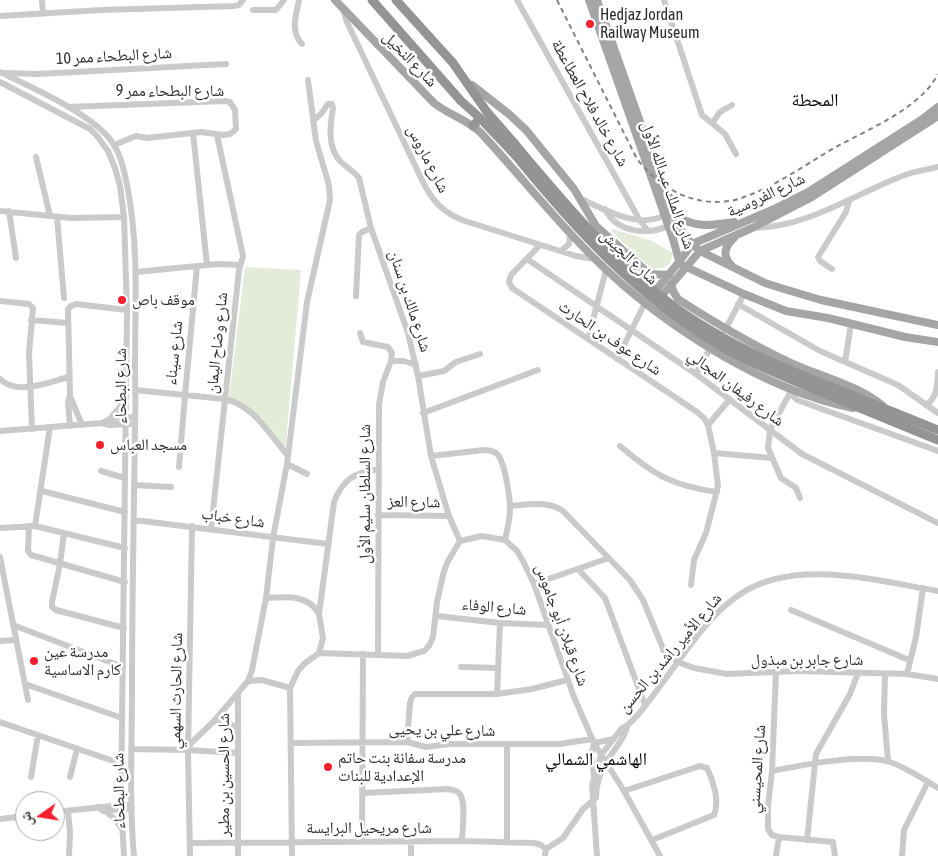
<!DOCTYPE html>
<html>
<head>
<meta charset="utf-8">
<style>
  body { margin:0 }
  #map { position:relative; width:938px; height:856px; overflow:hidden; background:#fff; font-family:"Asap Condensed","Noto Naskh Arabic",sans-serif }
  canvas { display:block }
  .north { position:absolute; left:15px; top:791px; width:50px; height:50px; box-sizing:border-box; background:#fff; border:1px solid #ababab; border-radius:50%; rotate:257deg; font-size:14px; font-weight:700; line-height:20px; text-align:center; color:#2d2d2d }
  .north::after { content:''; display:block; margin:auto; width:18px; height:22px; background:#f41f2d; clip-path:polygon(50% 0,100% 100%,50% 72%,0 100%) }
</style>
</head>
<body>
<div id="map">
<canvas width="938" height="856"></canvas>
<div class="north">ش</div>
</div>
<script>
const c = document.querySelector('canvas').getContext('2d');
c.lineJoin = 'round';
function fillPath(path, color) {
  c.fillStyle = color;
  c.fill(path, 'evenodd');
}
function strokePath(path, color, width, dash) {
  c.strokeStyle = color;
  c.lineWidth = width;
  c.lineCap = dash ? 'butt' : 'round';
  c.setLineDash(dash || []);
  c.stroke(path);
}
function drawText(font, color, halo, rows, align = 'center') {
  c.font = font + ' "Asap Condensed","Noto Naskh Arabic",sans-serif';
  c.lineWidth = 5;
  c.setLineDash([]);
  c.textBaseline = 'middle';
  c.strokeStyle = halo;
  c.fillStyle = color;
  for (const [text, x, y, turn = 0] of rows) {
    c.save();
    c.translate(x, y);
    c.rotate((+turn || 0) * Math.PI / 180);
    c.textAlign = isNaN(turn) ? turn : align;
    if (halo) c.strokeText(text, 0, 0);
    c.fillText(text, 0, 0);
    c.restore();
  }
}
const green = new Path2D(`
  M613 229 652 241 673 253 670 264 663 268 651 269 611 231Z
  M245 267 301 270 285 454 258 416 229 397Z`);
const minor = new Path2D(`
  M42 0 43 14
  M299 0C296 15 290 32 302 44
  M517 0 639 219 648 231
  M664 0 702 115 725 134 736 154
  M343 9 346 20 422 180C432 201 443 213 465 221L576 256 595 259
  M253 10H276L284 0
  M0 16 102 10 234 6 239 5 243 0
  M0 72C31 87 97 116 114 145 122 158 125 175 128 190 139 249 135 309 135 369 135 387 136 406 135 424 134 513 132 601 132 689 132 745 129 801 134 856
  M4 73 38 74 226 64
  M0 82 90 129 97 136 108 151 115 168 120 186 124 217 127 310 121 805 124 856
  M68 107 225 101 230 102 235 110 236 129 230 134 223 135 201 132 148 138 136 136 114 145
  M313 121 321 114 328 104H332L333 108C330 126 327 148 341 162 347 168 354 171 359 178L371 228 408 333 418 376 431 456 449 516 460 541
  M713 122 720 112 732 105
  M193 133 207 265
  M36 157 50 216
  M581 199C604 209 639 230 664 215
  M605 209C616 232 646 236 668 226
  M0 211 71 218 124 217
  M9 211 16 258
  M57 217 64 298
  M754 228C809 227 854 194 905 175 915 171 927 170 938 167
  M540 245 511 275 509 282 512 288 697 412 704 418 708 425 714 453 718 486 706 533 694 560 691 585
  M561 251 569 244 570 233
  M527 259 696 374 802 454 938 523
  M832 269 820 261 818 257 846 212 849 201
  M136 272 218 264 240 265
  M356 296 359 235 362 232 371 228
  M0 301 29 304 33 308 29 353 32 429
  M738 304 820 351 898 385 938 413
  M31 320 68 323
  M725 330 744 294
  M360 333 363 342 388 347 392 353 391 361 383 382 379 404 378 655
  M588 339 606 270
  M617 359 645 303
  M391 361H404L416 365
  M845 362 851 324
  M696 374 710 348
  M418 376 444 371 456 362 480 354
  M0 379C17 396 49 382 69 377
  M792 389 770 430 768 448 781 478 796 488 800 498
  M135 390 224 399C253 404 270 435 288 456
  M794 391V397L797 400 938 451
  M70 396 82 425
  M926 405C938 397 937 385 938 372
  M423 413 538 370
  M110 419 120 407 125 398
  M102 423 110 419 135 417
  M708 425 730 399
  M70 426 68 402 70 395 68 309 71 306 76 304 127 310
  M0 431 102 423 109 425 130 424
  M620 446C654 475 673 486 717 492
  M714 453 772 458
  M431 456 484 450C490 450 495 451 498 455 505 463 510 498 510 509 510 520 507 530 505 540
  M287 464 307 474
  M179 467 185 395 197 266
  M101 471 125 478
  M134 485 171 487
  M42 491 125 512
  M510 506C528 505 547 500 563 511L630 580 643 600 664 651 678 662 694 668 727 674 798 671 907 674 938 679
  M378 515 449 516
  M134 520 328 544
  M29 526 28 551 31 555 125 582
  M35 526 50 427
  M0 528 35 526 125 548
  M211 529 239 270 243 256 217 135
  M64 533 60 564 52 602V607L56 610 124 628
  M0 557 28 700
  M578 569 605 598 645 705
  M534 584 609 558
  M266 598C285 597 309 594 319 614
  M791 610 909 660
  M437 616 500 623 548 625
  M13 625 123 667
  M0 641 15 640
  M319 653 323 638 319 614 334 502C343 479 354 473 378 469
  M461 667 498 668
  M776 672 772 771 768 806V829L772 835 779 837 833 842 835 856
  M885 674 884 714 888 761
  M907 674 916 637 923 588
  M248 681 252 670 266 598 273 538 287 464 307 302 330 200 329 185 316 141 308 80
  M25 684 122 718
  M238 694V856
  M497 694 500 623
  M214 721 227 722 238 729
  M0 722 122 764
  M407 742 410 703 412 697 415 694H497L532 689 567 680
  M291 743 407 742 426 747 449 744H560L592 739
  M507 745V842
  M188 746 214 721 248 681 262 680 290 688
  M132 749 188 750 238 753
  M772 771C802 765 862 753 890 762 907 768 923 779 938 788
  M594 776 591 755 594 743 614 739
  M31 777 38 735
  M70 777 77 749
  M624 791 700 766 707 768C713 780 720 801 714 815L652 840
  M363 793 448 789C452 790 456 790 459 793 467 801 462 830 462 841
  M98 807 103 811 132 808
  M68 811 70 832 69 856
  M105 811 115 819 121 828
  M55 812 131 804
  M0 819 25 816
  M807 840 816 754 850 694 858 673
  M362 841 363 654
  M190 843 462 841 534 843 541 845 546 849
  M190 856 188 750 192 526
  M292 856 290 688 298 671 304 664 319 653 407 656 424 651 429 646 433 637 437 602 444 571 448 561 460 541 482 536 505 540 517 551 523 561 534 584 574 697 594 743 624 791 660 856
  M411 856V841
  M545 856 546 849 563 838 583 809 596 798C596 785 600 772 607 761 614 749 624 740 627 727
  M597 856 592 785 601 755 622 728C635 724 659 686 669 674 688 648 711 613 739 595 794 557 877 581 938 591
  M776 856 779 837
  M902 856 904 830 928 782`);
const major = new Path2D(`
  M335 0 434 103C449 115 468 120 481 133 520 175 555 220 596 260 661 324 763 390 853 408
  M589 0 673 239 680 264 744 294 786 311 828 318 905 337 938 342
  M597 0 673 215C679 230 688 241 700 251L765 283 784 289 821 300 938 325
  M472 85 510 115 526 130 574 189 596 226 647 272 651 274 669 275
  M673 215C698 228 707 226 734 222
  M732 266C722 256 724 247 734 238
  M671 284 674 293 678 299C715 323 749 343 789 362 819 376 858 385 883 406
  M651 296 679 262 692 244 772 210 808 192 924 118 938 107
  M658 300 700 251 752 228 812 197 938 116`);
const highway = new Path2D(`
  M372 0 461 101 480 118 516 156
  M396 0 453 63 487 112 514 143
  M473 126 480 118
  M819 382 938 430
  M816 390 938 440`);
const rail = new Path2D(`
  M557 0 637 159C656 183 682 201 714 202 724 202 735 201 744 197 776 186 805 165 834 148 858 135 889 121 910 105 922 96 931 87 938 74`);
const highwayBridge = new Path2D(`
  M514 143C566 205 620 270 686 315 728 343 772 364 819 382
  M516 156C577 231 636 295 720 346 751 364 784 376 816 390`);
const markers = [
  [590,24,5,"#f41f2d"],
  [122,300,5,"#f41f2d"],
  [100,445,5,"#f41f2d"],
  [34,661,5,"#f41f2d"],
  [328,767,5,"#f41f2d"]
];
const poiNames = [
  ["Hedjaz Jordan",600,15],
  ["Railway Museum",600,33],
  ["موقف باص",132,300],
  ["مسجد العباس",110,445],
  ["مدرسة عين",44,652],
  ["كارم الاساسية",44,670],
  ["مدرسة سفانة بنت حاتم",338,758],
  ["الإعدادية للبنات",338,776]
];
const streetNames = [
  ["شارع البطحاء ممر 10",114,56,-3],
  ["شارع النخيل",410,59,46],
  ["شارع البطحاء ممر 9",170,91],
  ["شارع خالد فلاح العطاعطة",590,103,61],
  ["شارع ماروس",428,159,63],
  ["شارع الملك عبدالله الأول",668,185,71],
  ["شارع الفروسية",766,195,-25],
  ["شارع الجيش",629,257,43],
  ["شارع مالك بن سنان",410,301,72],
  ["شارع عوف بن الحارث",610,338,34],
  ["شارع وضاح اليمان",217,343,-84],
  ["شارع سيناء",174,353,-84],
  ["شارع البطحاء",121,386,-90],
  ["شارع رفيفان المجالي",736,388,37],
  ["شارع السلطان سليم الأول",365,494,-90],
  ["شارع العز",414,502,1],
  ["شارع خباب",233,518,8],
  ["شارع الوفاء",494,607,5],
  ["شارع قبلان أبو جاموس",562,625,70],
  ["شارع الأمير راشد بن الحسن",670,653,-50],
  ["شارع جابر بن مبذول",807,660],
  ["شارع الحارث السهمي",176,691,-89],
  ["شارع علي بن يحيى",442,730,1],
  ["شارع المحيسني",757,769,-86],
  ["شارع الحسين بن مطير",224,775,-90],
  ["شارع البطحاء",119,791,-91],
  ["شارع مريحيل البرايسة",369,828]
];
const neighbourhoodNames = [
  ["المحطة",815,100],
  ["الهاشمي الشمالي",596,759]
];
fillPath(green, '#e3ecd9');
strokePath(minor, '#cacaca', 6);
strokePath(major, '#a5a5a5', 8);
strokePath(highway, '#949494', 9);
strokePath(rail, '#828282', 2, [5, 4]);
strokePath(highwayBridge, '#949494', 9);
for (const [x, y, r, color] of markers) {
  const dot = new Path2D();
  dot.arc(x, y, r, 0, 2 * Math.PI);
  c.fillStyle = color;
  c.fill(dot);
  strokePath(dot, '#fff', 2);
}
drawText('16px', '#2d2d2d', '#fff', poiNames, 'left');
drawText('16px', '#2d2d2d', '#fff', streetNames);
drawText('18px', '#000', '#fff', neighbourhoodNames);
</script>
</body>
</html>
